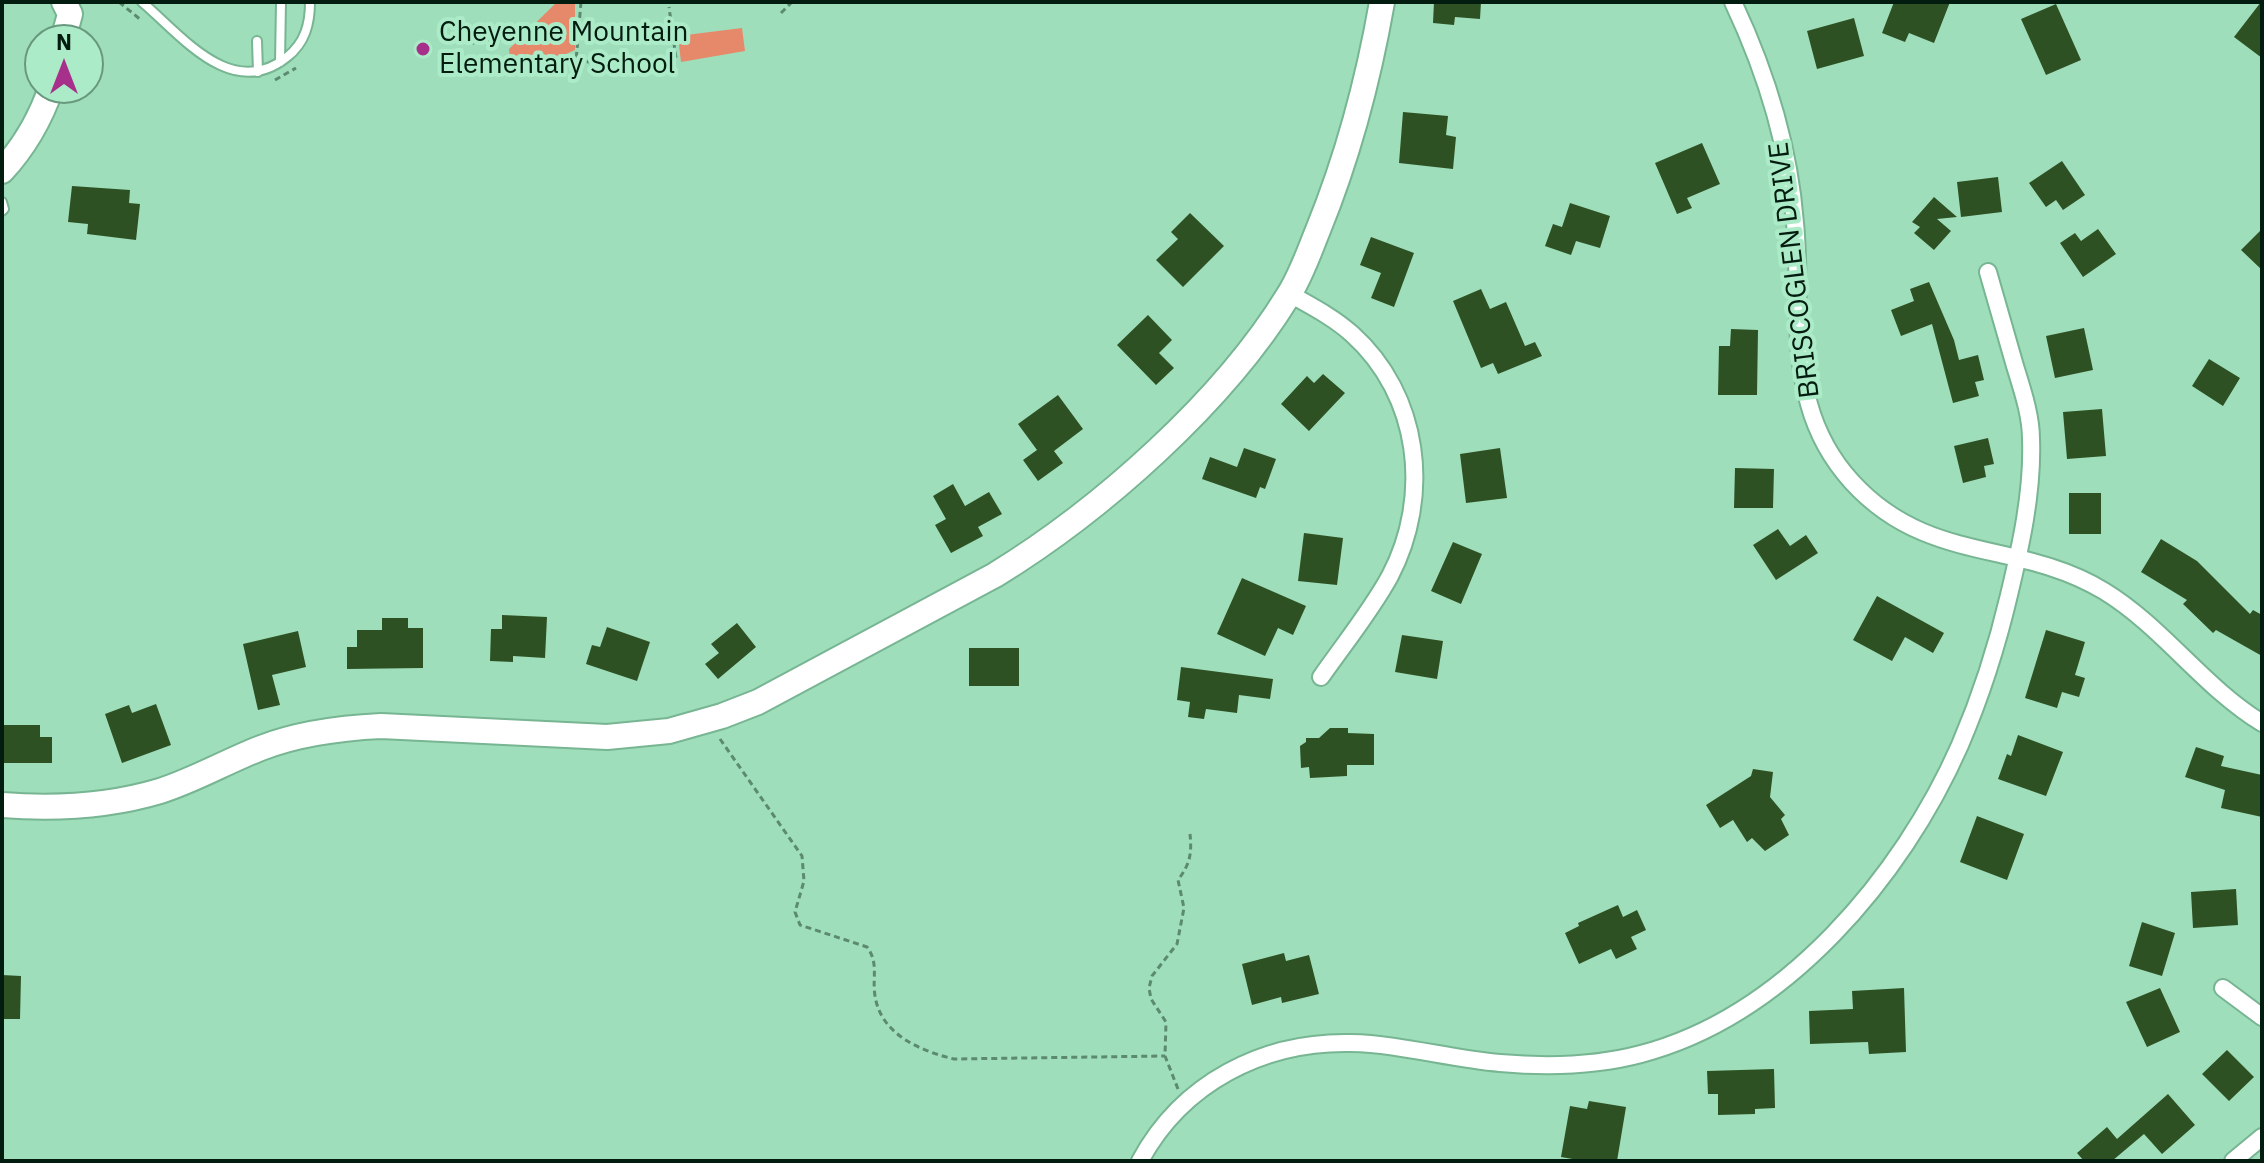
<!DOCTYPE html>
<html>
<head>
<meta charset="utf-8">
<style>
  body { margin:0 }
  #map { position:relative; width:2264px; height:1163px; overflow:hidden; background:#9fdeba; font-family:"IBM Plex Sans",sans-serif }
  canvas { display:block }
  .frame { position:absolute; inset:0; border:4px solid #031c10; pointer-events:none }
  .north { position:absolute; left:24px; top:24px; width:80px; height:80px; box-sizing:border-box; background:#acebc7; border:2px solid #68987e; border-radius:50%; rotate:0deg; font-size:22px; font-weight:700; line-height:32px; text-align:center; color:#031c10 }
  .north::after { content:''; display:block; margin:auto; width:28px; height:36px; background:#a7318a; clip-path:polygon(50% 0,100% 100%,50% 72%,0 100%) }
</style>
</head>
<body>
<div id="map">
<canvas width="2264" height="1163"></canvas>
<div class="frame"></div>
<div class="north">N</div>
</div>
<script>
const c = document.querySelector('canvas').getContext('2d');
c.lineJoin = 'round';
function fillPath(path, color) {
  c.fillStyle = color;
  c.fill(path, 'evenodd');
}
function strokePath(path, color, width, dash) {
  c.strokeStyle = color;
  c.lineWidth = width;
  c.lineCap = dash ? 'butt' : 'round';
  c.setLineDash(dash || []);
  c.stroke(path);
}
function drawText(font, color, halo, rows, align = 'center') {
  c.font = font + ' "IBM Plex Sans",sans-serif';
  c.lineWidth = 8;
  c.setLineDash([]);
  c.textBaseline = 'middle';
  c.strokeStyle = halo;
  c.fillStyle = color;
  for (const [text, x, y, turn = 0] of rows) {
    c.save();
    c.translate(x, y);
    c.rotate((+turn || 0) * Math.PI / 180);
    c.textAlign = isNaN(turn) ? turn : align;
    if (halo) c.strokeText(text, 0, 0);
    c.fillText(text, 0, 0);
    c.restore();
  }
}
const green = new Path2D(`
  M557 2H575V50L544 64 511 68 509 49Z
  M742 28 745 51 681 62 678 36Z`);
const building = new Path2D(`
  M1434 2H1481L1480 19 1455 17 1454 25 1433 23Z
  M1894 2H1950L1934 43 1909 33 1905 42 1882 33Z
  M2261 2H2262V58L2234 37Z
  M2056 4 2081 60 2046 75 2021 19Z
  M1854 18 1864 56 1817 69 1807 31Z
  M1403 112 1448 116 1446 135 1456 137 1453 169 1399 163Z
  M1702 143 1720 184 1687 198 1692 208 1677 214 1655 163Z
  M2062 161 2085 195 2063 210 2056 200 2046 207 2029 183Z
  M1998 177 2002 212 1961 217 1957 182Z
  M72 186 130 190 129 203 140 204 136 240 87 234 88 224 68 222Z
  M1934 197 1957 217 1937 219 1951 231 1934 250 1914 233 1920 227 1912 222Z
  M1570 203 1610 216 1600 248 1576 241 1571 255 1545 246 1553 224 1562 227Z
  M1190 213 1224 246 1183 287 1156 260 1178 239 1171 232Z
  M2098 229 2116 254 2083 277 2060 243 2075 233 2081 241Z
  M2262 229V270L2241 250Z
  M1371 237 1414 253 1394 307 1371 298 1381 273 1360 265Z
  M1929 282 1954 340 1959 360 1978 355 1984 380 1975 382 1979 396 1953 403 1932 324 1901 336 1891 310 1914 301 1910 289Z
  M1481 289 1490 309 1506 302 1525 346 1535 342 1542 356 1498 374 1493 363 1481 368 1453 301Z
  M1148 315 1172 340 1159 353 1174 368 1156 385 1117 345Z
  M2084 328 2093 370 2055 378 2046 336Z
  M1731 329 1758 330 1757 395H1718L1719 346H1730Z
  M2209 359 2240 378 2223 406 2192 386Z
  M1323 374 1345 393 1309 431 1281 404 1307 376 1314 383Z
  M1058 395 1083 429 1054 451 1063 463 1038 481 1023 460 1037 450 1018 424Z
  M2102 409 2106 456 2067 459 2063 412Z
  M1988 438 1994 464 1984 466 1986 477 1963 483 1954 446Z
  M1244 448 1276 459 1265 489 1260 487 1256 498 1202 479 1210 457 1237 467Z
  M1500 448 1507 498 1466 503 1460 454Z
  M1735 468 1774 469 1773 508H1734Z
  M953 484 965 506 989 492 1002 514 978 527 983 536 951 553 935 525 946 519 933 496Z
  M2069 493H2101V534H2069Z
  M1778 529 1790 546 1806 535 1818 553 1776 580 1753 545Z
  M1304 533 1343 538 1337 585 1298 581Z
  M2161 539 2197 561 2250 614 2253 610 2262 615V656L2216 630 2213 633 2183 604 2187 600 2141 572Z
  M1453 542 1482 554 1461 604 1431 591Z
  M1242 578 1306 606 1293 635 1278 628 1265 656 1217 634Z
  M1877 596 1944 633 1933 653 1905 637 1892 661 1853 640Z
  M502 615 547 617 545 658 513 656V662L490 661 491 629H502Z
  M382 618H408V628H423V668L347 669V647H357V630H382Z
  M737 623 756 647 718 679 705 664 719 653 711 644Z
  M607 627 650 642 637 681 586 664 592 645 600 647Z
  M2046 630 2085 642 2075 675 2085 678 2079 697 2062 692 2057 708 2025 698Z
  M298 631 306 667 272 675 280 705 258 710 243 644Z
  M1402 635 1443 641 1437 679 1395 672Z
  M969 648H1019V686H969Z
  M1181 667 1273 679 1270 699 1239 695 1237 713 1206 709 1204 719 1188 717 1190 702 1177 700Z
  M156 704 171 745 122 763 105 714 129 705 132 713Z
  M2 725H40V737H52V763H2Z
  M1330 728H1348V733L1374 734V765H1347V776L1310 778 1309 767 1301 768 1300 746 1306 742V738H1319Z
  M2018 735 2063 752 2046 796 1998 779 2007 754 2011 756Z
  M2196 747 2224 756 2221 766 2262 775V817L2221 808 2225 790 2185 777Z
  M1753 769 1773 772 1770 797 1785 815 1781 819 1789 835 1765 851 1752 838 1747 842 1733 820 1720 828 1706 805 1751 776Z
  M1977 816 2024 834 2007 880 1960 862Z
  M2236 889 2238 925 2193 928 2191 892Z
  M1618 905 1623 917 1637 910 1646 930 1631 937 1637 949 1616 959 1611 949 1579 964 1565 933 1579 926 1578 923Z
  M2142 922 2175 933 2162 976 2129 966Z
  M1284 953 1286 961 1309 955 1319 994 1282 1003 1281 997 1252 1005 1242 964Z
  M2 975 21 976 20 1019H2Z
  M1904 988 1906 1052 1869 1054 1868 1042 1810 1044 1809 1011 1853 1009 1852 991Z
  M2160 988 2180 1032 2147 1047 2126 1002Z
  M2227 1050 2254 1077 2229 1101 2202 1074Z
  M1774 1069 1775 1108 1755 1109V1114L1718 1115V1094H1708L1707 1071Z
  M2168 1094 2195 1125 2162 1154 2144 1134 2112 1161H2084L2077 1153 2107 1127 2117 1139Z
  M1589 1101 1626 1107 1617 1161H1584L1561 1157 1570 1106 1587 1109Z`);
const path = new Path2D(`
  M119 2 141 20
  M492 2H508
  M581 2 576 61 627 64 676 58 669 7
  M781 13 792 2
  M440 32 473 43 510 38
  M275 80 296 68
  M720 739 802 856 804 881 795 912 800 925 867 947C879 963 872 977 875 996 881 1035 921 1051 954 1059L1165 1056
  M1178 1089 1165 1056 1166 1022 1151 999 1149 988 1152 976 1177 944 1184 908 1178 880C1190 864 1192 854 1190 834`);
const lane = new Path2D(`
  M142 2C183 37 232 101 287 57 305 43 310 24 310 2
  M257 41 258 72
  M280 62 281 2
  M2 202 4 209 2 211`);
const street = new Path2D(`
  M1733 2C1766 72 1789 145 1795 223 1801 282 1792 346 1809 404 1817 433 1832 460 1852 482 1928 565 2018 539 2104 591 2163 627 2203 687 2262 723
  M1290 294C1311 306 1333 317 1352 334 1420 395 1432 496 1390 576 1371 611 1344 644 1321 677
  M2223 988 2262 1017
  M1140 1161C1182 1083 1263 1041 1351 1043 1401 1044 1450 1059 1500 1063 1546 1067 1596 1066 1641 1054 1785 1016 1902 877 1960 745 1981 696 1997 646 2009 595 2021 545 2033 491 2031 439 2031 415 2022 389 2015 366 2006 335 1997 304 1988 272
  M2233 1161 2262 1137`);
const secondary = new Path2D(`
  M63 40 70 14 64 2
  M2 171C25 146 40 120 51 88
  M2 805C54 809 110 806 160 791 195 780 227 761 261 748 299 733 341 728 381 726L607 737 669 731 722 716 758 702 995 575C1101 510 1223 402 1288 296 1301 276 1309 252 1318 230 1349 154 1368 82 1382 2`);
const markers = [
  [423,49,8,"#a7318a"]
];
const poiNames = [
  ["Cheyenne Mountain",439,33],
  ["Elementary School",439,65]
];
const streetNames = [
  ["BRISCOGLEN DRIVE",1795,270,-97]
];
fillPath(green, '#e5896a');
fillPath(building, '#2e5124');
strokePath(lane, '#77b593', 12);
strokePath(street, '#77b593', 20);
strokePath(secondary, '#77b593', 28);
strokePath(path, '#5b8a70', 3, [6, 4]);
strokePath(lane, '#fff', 8);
strokePath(street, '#fff', 16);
strokePath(secondary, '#fff', 24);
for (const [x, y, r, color] of markers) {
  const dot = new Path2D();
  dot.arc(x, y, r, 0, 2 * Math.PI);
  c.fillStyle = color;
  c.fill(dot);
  strokePath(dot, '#acebc7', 3);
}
drawText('28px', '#031c10', '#acebc7', poiNames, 'left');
drawText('28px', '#031c10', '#acebc7', streetNames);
</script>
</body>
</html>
